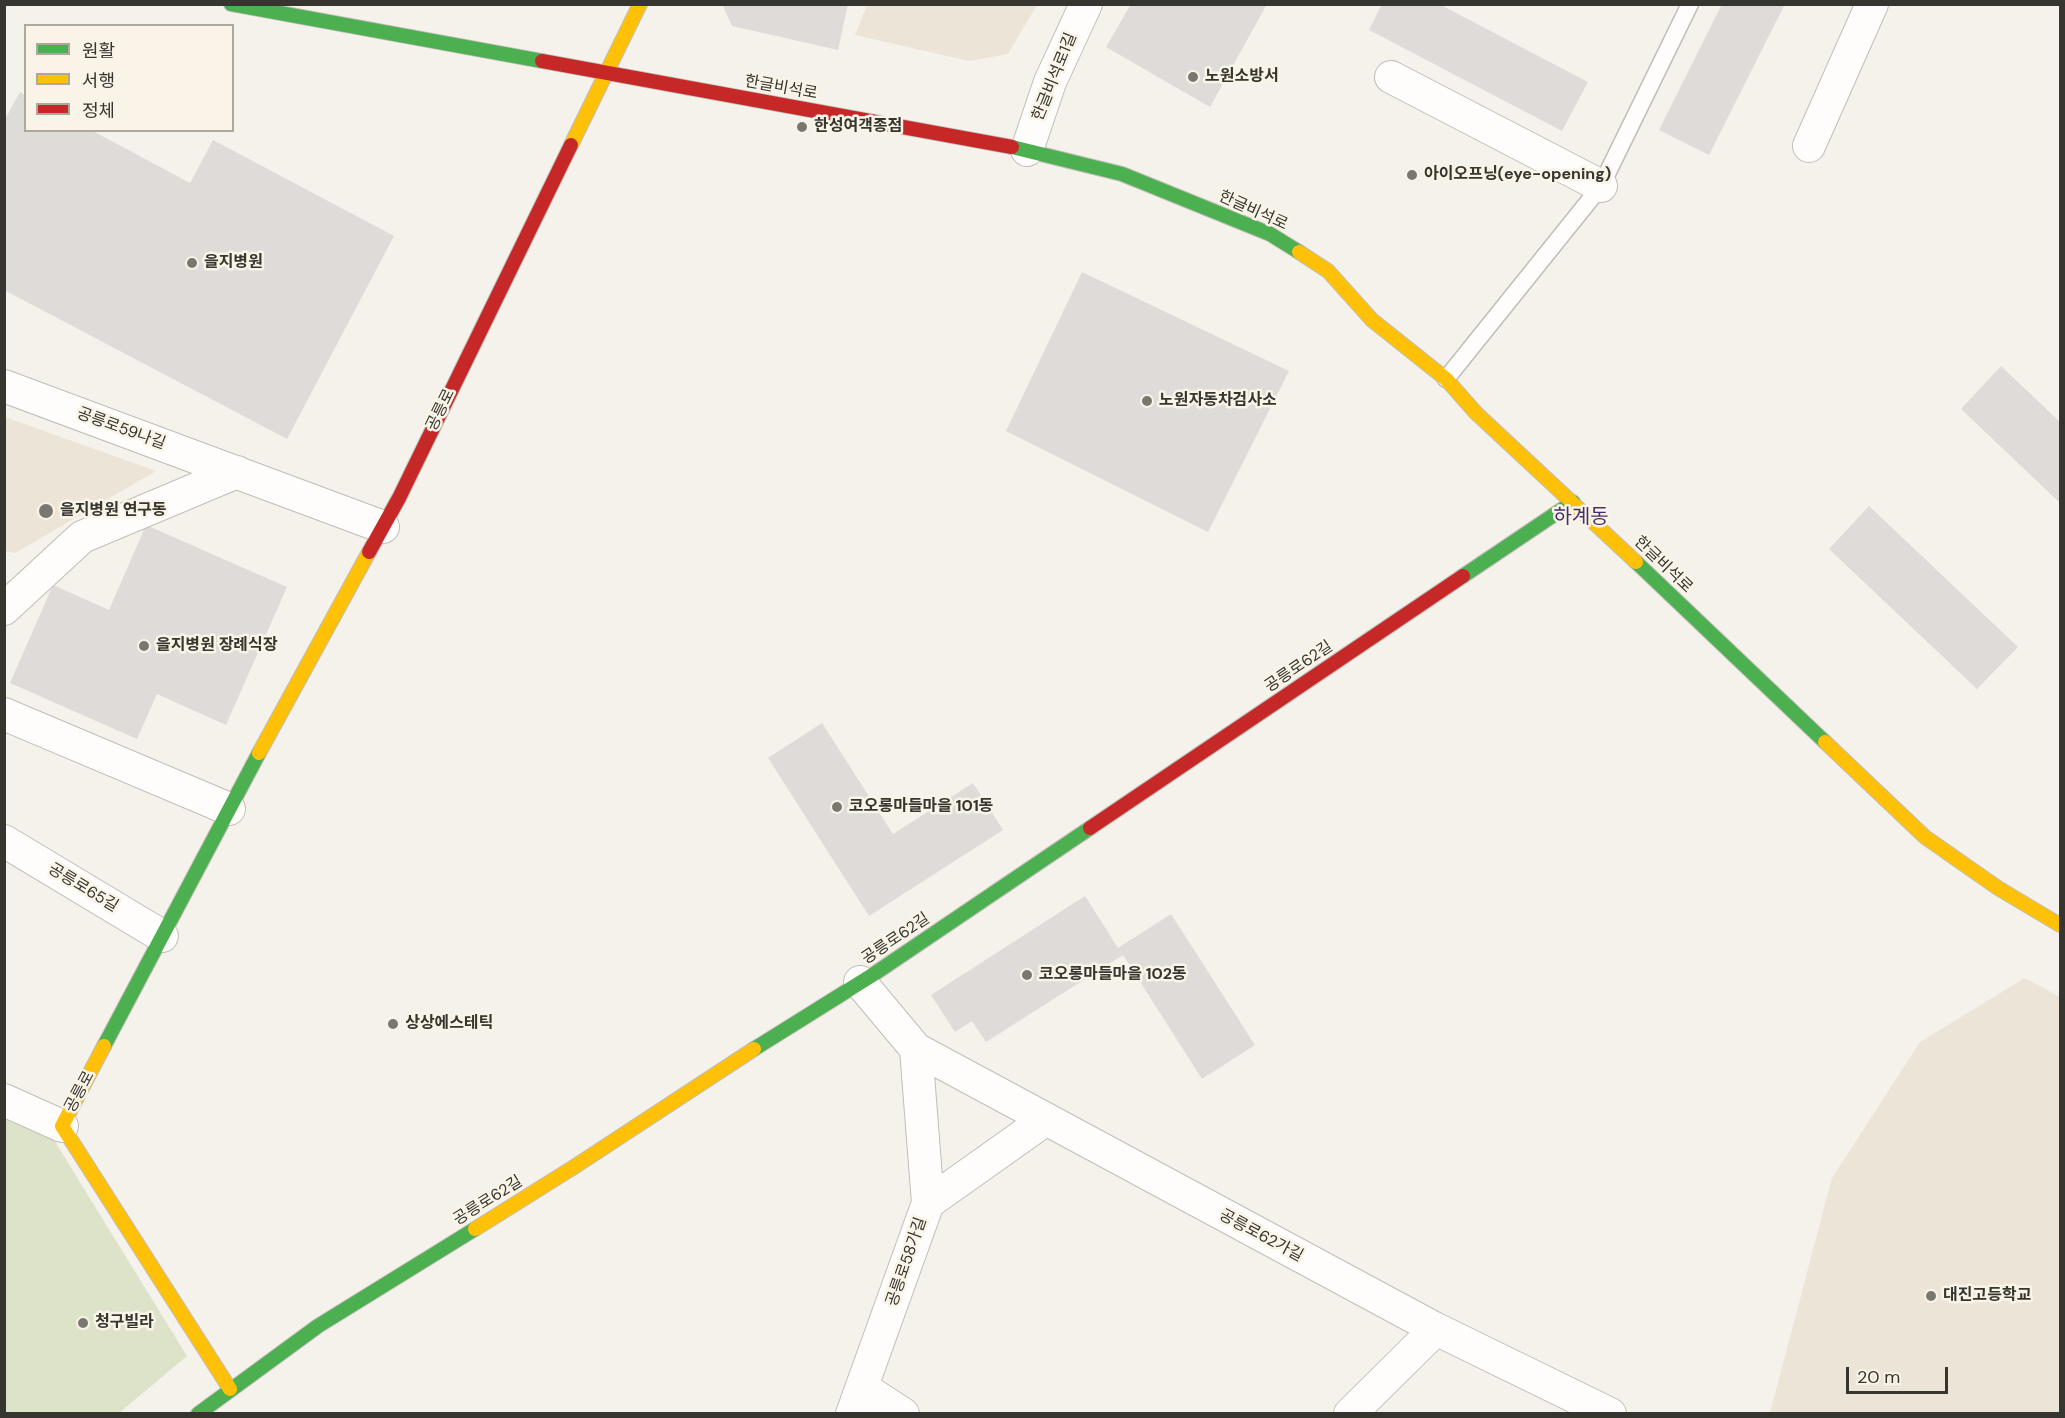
<!DOCTYPE html>
<html>
<head>
<meta charset="utf-8">
<style>
  body { margin:0 }
  #map { position:relative; width:2065px; height:1418px; overflow:hidden; background:#f5f2eb; font-family:"DM Sans","Noto Sans KR",sans-serif }
  canvas { display:block }
  .frame { position:absolute; inset:0; border:6px solid #373530; pointer-events:none }
  .legend { position:absolute; left:24px; top:24px; width:210px; height:108px; box-sizing:border-box; background:#f9f4e7; border:2px solid #aba89e; margin:0; padding:8px 10px; list-style:none; font-size:18px; color:#373530 }
  .legend li { display:flex; align-items:center; gap:12px; height:30px }
  .legend b { width:30px; border:2px solid #aba89e }
  .scale { position:absolute; left:1846px; top:1367px; width:102px; height:27px; box-sizing:border-box; border:3px solid #373530; border-top:0; padding-left:8px; font-size:18px; line-height:21px; white-space:nowrap; color:#373530; -webkit-text-stroke:4px #f9f4e7; paint-order:stroke }
</style>
</head>
<body>
<div id="map">
<canvas width="2065" height="1418"></canvas>
<div class="frame"></div>
<ul class="legend">
<li><b style="height:8px;background:#4caf50"></b>원활</li>
<li><b style="height:8px;background:#ffc107"></b>서행</li>
<li><b style="height:8px;background:#c62828"></b>정체</li>
</ul>
<div class="scale">20 m</div>
</div>
<script>
const c = document.querySelector('canvas').getContext('2d');
c.lineJoin = 'round';
function fillPath(path, color) {
  c.fillStyle = color;
  c.fill(path, 'evenodd');
}
function strokePath(path, color, width, dash) {
  c.strokeStyle = color;
  c.lineWidth = width;
  c.lineCap = dash ? 'butt' : 'round';
  c.setLineDash(dash || []);
  c.stroke(path);
}
function drawText(font, color, halo, rows, align = 'center') {
  c.font = font + ' "DM Sans","Noto Sans KR",sans-serif';
  c.lineWidth = 5;
  c.setLineDash([]);
  c.textBaseline = 'middle';
  c.strokeStyle = halo;
  c.fillStyle = color;
  for (const [text, x, y, turn = 0] of rows) {
    c.save();
    c.translate(x, y);
    c.rotate((+turn || 0) * Math.PI / 180);
    c.textAlign = isNaN(turn) ? turn : align;
    if (halo) c.strokeText(text, 0, 0);
    c.fillText(text, 0, 0);
    c.restore();
  }
}
const built = new Path2D(`
  M867 5V4L1037 5 1008 54 969 61 855 35Z
  M4 417H5L156 471 15 553 5 551Z
  M2025 978 2060 997V1413H1770L1832 1178 1920 1042Z`);
const green = new Path2D(`
  M5 1116 54 1140 187 1356 119 1413 5 1414Z`);
const building = new Path2D(`
  M722 4H848L838 50 732 26Z
  M1131 4H1267L1210 107 1106 47Z
  M1382 4H1439L1588 82 1562 131 1369 30Z
  M1722 4H1785L1709 155 1659 130Z
  M20 92 26 96V130H91L190 183 213 140 394 236 287 439 4 290V121Z
  M1082 272 1289 371 1208 532 1006 431Z
  M2001 366 2060 422V503L1961 409Z
  M1869 506 2018 647 1977 689 1829 549Z
  M146 525 287 587 226 725 157 694 137 739 10 683 53 585 109 610Z
  M822 723 893 834 973 783 1003 830 869 916 768 758Z
  M1085 896 1118 948 1171 914 1255 1045 1202 1079 1123 955 986 1042 972 1021 955 1032 931 995Z`);
const lane = new Path2D(`
  M1446 379 1601 186 1690 4`);
const street = new Path2D(`
  M1391 77 1601 186
  M1809 146 1872 4
  M1027 150 1050 82 1086 4
  M4 386 383 527
  M4 609 82 537 237 472
  M4 714 229 809
  M4 841 162 936
  M860 982 916 1049 1436 1329 1610 1414
  M916 1049 928 1203
  M4 1100 62 1126
  M863 1388 903 1414
  M852 1414 928 1203 1045 1120
  M1350 1414 1436 1329`);
const fast = new Path2D(`
  M231 4 542 61
  M1012 147 1122 174 1270 234 1299 252
  M1636 562 1825 742
  M1463 576 1573 502
  M104 1046 259 753
  M754 1049 874 974 1090 828
  M198 1414 318 1326 475 1229`);
const slow = new Path2D(`
  M571 145 640 4
  M1299 252 1328 271 1372 320 1446 379 1476 413 1636 562
  M1825 742 1925 837 1998 888 2060 925
  M259 753 369 552
  M104 1046 62 1126 230 1389
  M475 1229 574 1167 754 1049`);
const jam = new Path2D(`
  M542 61 1012 147
  M369 552 399 498 571 145
  M1090 828 1463 576`);
const markers = [
  [1193,77,6,"#7a7771"],
  [802,127,6,"#7a7771"],
  [1412,175,6,"#7a7771"],
  [192,263,6,"#7a7771"],
  [1147,401,6,"#7a7771"],
  [46,511,8,"#7a7771"],
  [144,646,6,"#7a7771"],
  [837,807,6,"#7a7771"],
  [1027,975,6,"#7a7771"],
  [393,1024,6,"#7a7771"],
  [1931,1296,6,"#7a7771"],
  [83,1323,6,"#7a7771"]
];
const streetNames = [
  ["한글비석로1길",1055,77,-68],
  ["한글비석로",781,88,10],
  ["한글비석로",1253,211,24],
  ["공릉로",441,410,-64],
  ["공릉로59나길",121,429,20],
  ["한글비석로",1663,565,44],
  ["공릉로62길",1299,667,-34],
  ["공릉로65길",83,888,31],
  ["공릉로62길",896,939,-34],
  ["공릉로",80,1092,-62],
  ["공릉로62길",488,1201,-32],
  ["공릉로62가길",1261,1236,28],
  ["공릉로58가길",907,1262,-71]
];
const poiNames = [
  ["노원소방서",1205,77],
  ["한성여객종점",814,127],
  ["아이오프닝(eye-opening)",1424,175],
  ["을지병원",204,263],
  ["노원자동차검사소",1159,401],
  ["을지병원 연구동",60,511],
  ["을지병원 장례식장",156,646],
  ["코오롱마들마을 101동",849,807],
  ["코오롱마들마을 102동",1039,975],
  ["상상에스테틱",405,1024],
  ["대진고등학교",1943,1296],
  ["청구빌라",95,1323]
];
const quarterNames = [
  ["하계동",1581,518]
];
fillPath(built, '#ebe4d7');
fillPath(green, '#dce3c8');
fillPath(building, '#dedbd9');
strokePath(lane, '#c0beb9', 19);
strokePath(street, '#c0beb9', 34);
strokePath(fast, '#c0beb9', 16);
strokePath(slow, '#c0beb9', 16);
strokePath(jam, '#c0beb9', 16);
strokePath(lane, '#fefdfc', 16);
strokePath(street, '#fefdfc', 32);
strokePath(fast, '#4caf50', 14);
strokePath(slow, '#ffc107', 14);
strokePath(jam, '#c62828', 14);
for (const [x, y, r, color] of markers) {
  const dot = new Path2D();
  dot.arc(x, y, r, 0, 2 * Math.PI);
  c.fillStyle = color;
  c.fill(dot);
  strokePath(dot, '#f9f4e7', 2);
}
drawText('16px', '#373530', '#f9f4e7', streetNames);
drawText('bold 16px', '#373530', '#f9f4e7', poiNames, 'left');
drawText('20px', '#452f6a', '#f9f4e7', quarterNames);
</script>
</body>
</html>
